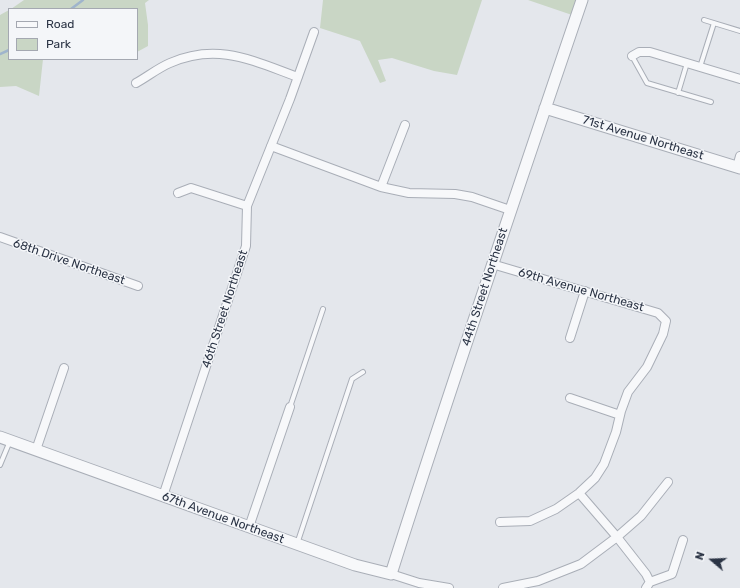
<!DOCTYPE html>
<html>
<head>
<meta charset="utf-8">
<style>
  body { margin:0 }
  #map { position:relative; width:740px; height:588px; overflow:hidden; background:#e4e7ec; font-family:Rubik,sans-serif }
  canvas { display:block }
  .legend { position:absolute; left:8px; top:8px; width:130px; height:52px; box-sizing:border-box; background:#f4f6f9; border:1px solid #a4a8b1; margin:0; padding:5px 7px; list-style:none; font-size:12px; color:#2b3445 }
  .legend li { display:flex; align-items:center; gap:8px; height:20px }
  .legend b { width:20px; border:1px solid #a4a8b1 }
  .north { position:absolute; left:692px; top:540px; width:40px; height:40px; -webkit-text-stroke:3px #f4f6f9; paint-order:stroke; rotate:289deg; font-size:11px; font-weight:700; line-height:16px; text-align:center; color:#2b3445 }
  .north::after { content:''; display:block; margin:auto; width:14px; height:18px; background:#2b3445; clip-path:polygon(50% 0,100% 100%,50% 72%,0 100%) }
</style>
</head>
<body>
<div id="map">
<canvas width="740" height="588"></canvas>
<ul class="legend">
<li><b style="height:5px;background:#f7f8fa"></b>Road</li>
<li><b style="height:11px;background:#c9d6c5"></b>Park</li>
</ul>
<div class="north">N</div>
</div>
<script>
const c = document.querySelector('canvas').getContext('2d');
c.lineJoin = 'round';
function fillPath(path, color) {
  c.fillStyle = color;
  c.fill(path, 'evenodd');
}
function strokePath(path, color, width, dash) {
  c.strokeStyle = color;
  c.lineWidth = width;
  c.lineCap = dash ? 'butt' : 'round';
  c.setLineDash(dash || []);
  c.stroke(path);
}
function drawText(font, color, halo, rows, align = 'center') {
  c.font = font + ' Rubik,sans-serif';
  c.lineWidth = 3;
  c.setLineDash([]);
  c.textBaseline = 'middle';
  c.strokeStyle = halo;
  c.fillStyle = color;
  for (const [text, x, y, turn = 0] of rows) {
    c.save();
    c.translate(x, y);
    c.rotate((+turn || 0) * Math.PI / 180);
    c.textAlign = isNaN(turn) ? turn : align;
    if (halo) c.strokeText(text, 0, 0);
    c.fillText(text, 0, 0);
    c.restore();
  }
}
const green = new Path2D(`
  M24 0H149L145 3 148 25V46L137 52V9H11Z
  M323 0H482L457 75 434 71 392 58 378 60 386 81 380 83 360 41 320 28Z
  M528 0H577L572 15Z
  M9 10V59H43L39 96 16 86 0 87V15Z`);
const stream = new Path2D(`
  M71 9 83 0
  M0 54 9 50`);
const service = new Path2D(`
  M704 20 740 31
  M632 56 647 83 711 102
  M700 67 714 23
  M678 93 687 63
  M290 407 323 309
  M0 465 10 441
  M297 544 352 379 363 372`);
const minor = new Path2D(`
  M632 56 639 52H650L740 79
  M136 83C147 77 158 68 170 63 218 42 253 61 298 77
  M271 146 381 187 409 193 455 194 472 197 510 210
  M737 167 740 156
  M381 187 405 125
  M178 193 191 188 247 206
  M0 237 138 286
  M492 264 658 313 666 321 663 334 647 367 628 392 621 411 616 432 604 464 595 478 579 493 556 509 530 521 500 522
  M570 338 585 291
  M570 398 620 415
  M36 450 64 368
  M579 493 617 537 646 574 650 582 646 588
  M163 496 246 246 247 206 290 99 314 32
  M249 527 290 407
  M391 574 419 583 449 588
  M650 582 672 574 683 540
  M503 588 538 581 581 564 617 537 641 516 668 482`);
const tertiary = new Path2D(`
  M545 108 740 168
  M0 437 355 565 391 574C452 382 517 191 582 0`);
const streetNames = [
  ["71st Avenue Northeast",643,138,17],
  ["68th Drive Northeast",69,262,19],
  ["44th Street Northeast",485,287,-72],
  ["69th Avenue Northeast",581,290,16],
  ["46th Street Northeast",225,309,-72],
  ["67th Avenue Northeast",223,518,20]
];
fillPath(green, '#c9d6c5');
strokePath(stream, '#9fb4cc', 2.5);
strokePath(service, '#a9aeb7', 6);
strokePath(minor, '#a9aeb7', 10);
strokePath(tertiary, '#a9aeb7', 13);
strokePath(service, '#f7f8fa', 4);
strokePath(minor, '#f7f8fa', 8);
strokePath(tertiary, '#f7f8fa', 11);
drawText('12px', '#2b3445', '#f4f6f9', streetNames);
</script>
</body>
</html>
